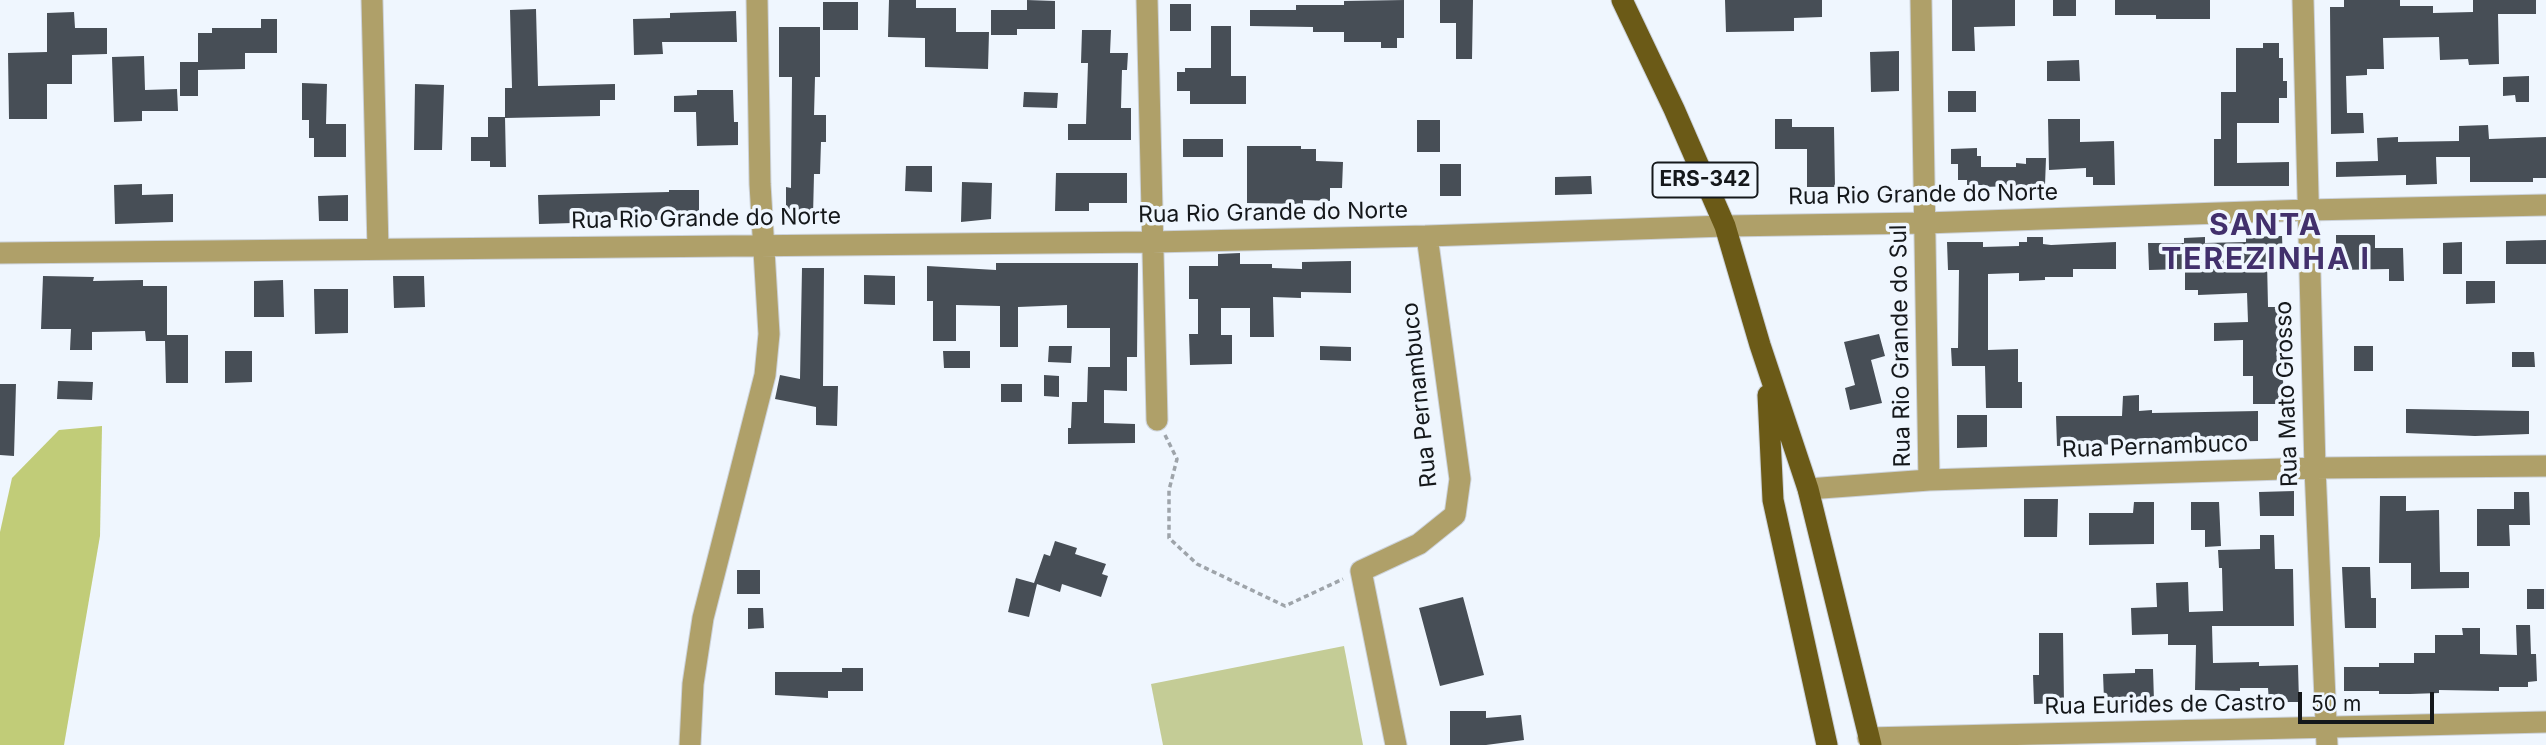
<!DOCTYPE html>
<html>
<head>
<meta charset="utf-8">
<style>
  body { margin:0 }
  #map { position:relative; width:2546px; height:745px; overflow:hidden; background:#eff6fe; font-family:Inter,sans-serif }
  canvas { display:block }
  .scale { position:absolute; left:2298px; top:692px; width:136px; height:32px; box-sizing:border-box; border:4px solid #15181b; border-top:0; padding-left:9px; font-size:21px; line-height:24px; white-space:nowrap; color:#15181b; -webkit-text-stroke:5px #eff6fe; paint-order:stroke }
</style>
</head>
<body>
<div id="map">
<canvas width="2546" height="745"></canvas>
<div class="scale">50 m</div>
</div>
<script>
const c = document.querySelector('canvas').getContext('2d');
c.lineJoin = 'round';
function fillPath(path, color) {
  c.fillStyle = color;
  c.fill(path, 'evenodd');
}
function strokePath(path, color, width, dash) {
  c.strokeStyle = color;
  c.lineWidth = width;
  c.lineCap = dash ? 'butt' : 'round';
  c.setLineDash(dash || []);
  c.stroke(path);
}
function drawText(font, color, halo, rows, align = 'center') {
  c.font = font + ' Inter,sans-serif';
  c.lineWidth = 7;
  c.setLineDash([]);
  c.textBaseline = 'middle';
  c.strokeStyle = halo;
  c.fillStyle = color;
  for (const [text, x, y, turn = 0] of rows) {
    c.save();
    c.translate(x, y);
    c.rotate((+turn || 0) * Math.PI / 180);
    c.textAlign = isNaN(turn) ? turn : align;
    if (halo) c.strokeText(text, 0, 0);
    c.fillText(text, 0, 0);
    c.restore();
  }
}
const green = new Path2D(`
  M1344 646 1363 745H1163L1151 684Z`);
const forest = new Path2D(`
  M102 426 100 536 64 745H0V532L12 478 59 430Z`);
const building = new Path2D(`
  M889 0H916V8H956V32H989L988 69 925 67V38L888 37Z
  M1027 0 1055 1V29H1017V35H991V10H1027Z
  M1404 0V38H1397V48H1381V42H1344V32H1313V27L1250 26V10H1296V5H1344V1Z
  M1440 0H1473L1472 59H1456V23H1440Z
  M1725 0H1822V17L1794 18V31L1726 32Z
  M1952 0H2015V26L1974 27 1975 51H1952Z
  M2053 0H2076V16H2053Z
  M2115 0H2210V19H2156V15H2115Z
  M2344 0H2400V6H2433V13L2473 12V0H2536V14H2498L2499 64 2469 65 2468 59 2440 60 2439 37 2383 38 2384 69H2367V75L2346 76 2347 113H2363L2364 133 2331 134 2330 7H2344Z
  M823 2H858V30H823Z
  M1170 4H1191V31H1170Z
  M536 9 538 86 615 84V100H600V116L505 118V88H512L510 10Z
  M736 11 737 42H662L663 54 634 55 633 19 670 18V13Z
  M74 12 75 28H107V54L72 55V84H47V119H9L8 53 47 52V13Z
  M261 19H277V53H245V69L198 70V96H180V62H198V33H212V28H261Z
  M1211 26H1231V76H1246V104H1190V91H1177V72H1185V68H1211Z
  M779 27H820V77H815L814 115H826V142H821L820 174H814L813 216H786V187L791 188 792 77H779Z
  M1082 30H1111L1110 53H1128L1127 70H1122L1121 108H1131V140H1068V124H1086L1088 63H1081Z
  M2263 43H2279V58H2283V81H2287V98H2279V123H2237V163L2289 162V186H2214V139H2221V92H2236V48H2263Z
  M1899 51V91L1871 92 1870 52Z
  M144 56 145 90 177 89 178 111H142V121L114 122 112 57Z
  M2079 60 2080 81H2047V61Z
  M2529 76V102H2516L2515 95 2503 96V77Z
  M302 83 327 84 326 124H346V157H314V138H309V120H302Z
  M415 84 444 85 442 150H414Z
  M697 90H733L734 122H738V145L697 146 696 112H674V96L697 95Z
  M1948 91H1976V112H1948Z
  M1024 92 1058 93 1057 108 1023 107Z
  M488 117H505L506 167H490V161H471V137H488Z
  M1775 119H1792V127H1834L1835 187H1807V149H1775Z
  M2048 119H2080V142L2114 141 2115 185H2093V177H2086V168L2049 170Z
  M1417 120H1440V152H1417Z
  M2488 125 2489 139 2546 137V178H2533V182H2470V157H2436L2437 184 2406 185V175L2336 177V162L2378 161 2377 138 2398 137V142L2459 141V126Z
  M1183 139H1223V157H1183Z
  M1247 146H1301V149H1316V161L1343 162 1342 188H1330V201L1303 200V204L1247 203Z
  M1977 148V156H1981V167H2016V163L2026 164V158H2046L2045 185 1983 187V185H1967V180H1958V164H1951V149Z
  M1440 164H1461V196H1440Z
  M906 166H932V192L905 191Z
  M1056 173H1127V203H1089V211H1055Z
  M1591 176 1592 194 1555 195V177Z
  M962 182 992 183 991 219 961 222Z
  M142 184V195L173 194V222L115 224 114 185Z
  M669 190H699V220H607V222L539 224 538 195 669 192Z
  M348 195V221H319L318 196Z
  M2336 235H2375V248H2403L2404 281H2389V269L2336 270Z
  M2282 236 2283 261H2267L2268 307H2280L2284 404H2253V376H2243V340L2214 341V323L2248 322 2247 293 2198 295V290H2185V269L2149 270 2148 243H2184V238L2205 237V243L2246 242V237Z
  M2027 237H2043V244L2051 245 2116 242V269H2073V277H2045V280L2019 281V273L1988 274V350L2018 349V382H2022V408H1986L1985 366H1952L1951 348H1958L1959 270H1948L1947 242H1983V247L2019 246V242H2027Z
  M2546 240V264H2506V241Z
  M2462 242V274H2443V243Z
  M1240 253V264H1272V268L1302 269V262L1351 261V293L1301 292V298L1273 297 1274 337H1250V308H1221V335H1232V364L1190 365 1189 334H1198V299H1189V266H1218V254Z
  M996 263H1138L1137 357H1127V391L1104 390V423L1135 424V443L1068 444V428H1071L1072 402H1087L1088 367H1110V328H1067V305L1018 307V347H1000V306L956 305V341H933V301H927V266L996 270Z
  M802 268H824L823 386H838L837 426 816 425V407L775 399 780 375 800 379Z
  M864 275 895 276V305L864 304Z
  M43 276 94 277 93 281 143 280V286H167V335H188V383H166L165 341H146L145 331 92 332V350H70L71 329H41Z
  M393 276H424L425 307 394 308Z
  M283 280 284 317H254V281Z
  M2466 281H2495V303L2466 304Z
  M314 289H348V333L315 334Z
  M1879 334 1885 356 1871 360 1882 403 1850 410 1845 388 1855 385 1844 342Z
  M1049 346H1072L1071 363 1048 362Z
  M1320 346 1351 347V361L1320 360Z
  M2354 346H2373V371H2354Z
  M225 351H252V382L225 383Z
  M943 351H970V368H944Z
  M2512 352H2534L2535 367H2512Z
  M1044 375 1059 376V397L1044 396Z
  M58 381 93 382 92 400 57 399Z
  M0 384H16L14 456 0 455Z
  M1001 384H1022V402H1001Z
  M2139 395V411L2152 410V413L2258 411V441L2152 443 2153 446 2123 447V444L2057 446 2056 416H2122L2123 396Z
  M2406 409 2529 411V434L2475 436 2406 433Z
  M1957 415H1987V447L1957 448Z
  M2294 491V516H2260L2259 492Z
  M2514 492H2529L2530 525H2509L2510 546H2477V509H2514Z
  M2380 496H2406V511L2439 510 2440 572H2469V588L2411 589V563H2379Z
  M2024 499H2058L2057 537H2024Z
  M2134 502H2154V544L2089 545V513H2133Z
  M2191 502H2219L2221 546 2205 547V530H2191Z
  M2260 535H2274L2275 569H2293L2294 626H2212L2213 663 2259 662V666L2298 665 2299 702H2269L2268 688H2240V691L2195 690 2196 645H2168V634L2132 635 2131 608 2157 607 2156 583 2188 582 2189 612 2223 611 2222 568H2219L2218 550 2260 549Z
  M1055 541 1077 548 1075 554 1106 564 1102 574 1108 576 1101 597 1062 584 1060 592 1037 584 1029 617 1008 612 1016 578 1034 583 1044 554 1050 556Z
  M2342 567H2370L2371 598H2376V628H2345Z
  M737 570H760V594H737Z
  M2527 589H2544V609H2527Z
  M1463 597 1484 675 1440 686 1419 608Z
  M748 608H763L764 628 748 629Z
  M2516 625H2530L2531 654H2536L2537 681 2528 682V687H2499V691L2439 690V693L2410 694H2379V691H2344V667H2379V663H2414V653H2435V635H2463L2462 628H2480V654L2517 655Z
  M2039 633H2063L2064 703 2034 704 2033 675H2039Z
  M842 668H863V691H828V698L775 695V672H842Z
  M2135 669H2153L2154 701 2104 699 2103 674 2135 673Z
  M1450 711H1486V718L1521 715 1524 740 1486 745H1450Z`);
const path = new Path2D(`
  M1165 435 1177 459 1169 490V538L1197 564 1285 606 1343 579`);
const minor = new Path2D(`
  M372 0 378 249
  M1147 0 1157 420
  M1921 0 1929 480
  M2303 0 2315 468 2327 745
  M0 253 1152 242 1427 236 1725 226 1925 223 2308 210 2546 205
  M1808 489 1929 480 2315 468 2546 466
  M1868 738 2546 722
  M690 745 693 684 703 618 765 375 769 334 760 184 757 0
  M1396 745 1361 571 1419 544 1455 515 1460 479 1427 236`);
const major = new Path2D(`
  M1622 0 1674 109 1725 226 1760 345 1808 489 1871 745
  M1768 395 1773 500 1827 745`);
const shields = [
  [1705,180,105]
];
const shieldNames = [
  ["ERS-342",1705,180]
];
const streetNames = [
  ["Rua Rio Grande do Norte",1923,195,-1],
  ["Rua Rio Grande do Norte",1273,213,-1],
  ["Rua Rio Grande do Norte",706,219,-1],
  ["Rua Rio Grande do Sul",1901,346,-91],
  ["Rua Mato Grosso",2287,394,-92],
  ["Rua Pernambuco",1420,395,-96],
  ["Rua Pernambuco",2155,447,-2],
  ["Rua Eurides de Castro",2165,705,-1]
];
const districtNames = [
  ["SANTA",2266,226],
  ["TEREZINHA I",2266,260]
];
fillPath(green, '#c4cc96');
fillPath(forest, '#c1cc78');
fillPath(building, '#474e56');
strokePath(minor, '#ccd2da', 23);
strokePath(major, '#ccd2da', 23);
strokePath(path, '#9ea4aa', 3.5, [5, 3.5]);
strokePath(minor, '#afa069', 21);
strokePath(major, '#6b5a17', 21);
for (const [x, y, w] of shields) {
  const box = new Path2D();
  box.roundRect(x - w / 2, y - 17.5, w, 35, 5);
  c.fillStyle = '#eff6fe';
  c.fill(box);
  strokePath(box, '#15181b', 2);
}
drawText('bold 21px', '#15181b', null, shieldNames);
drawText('23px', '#15181b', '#eff6fe', streetNames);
c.letterSpacing = '2px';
drawText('bold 30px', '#42306c', '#eff6fe', districtNames);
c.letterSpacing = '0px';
</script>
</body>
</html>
